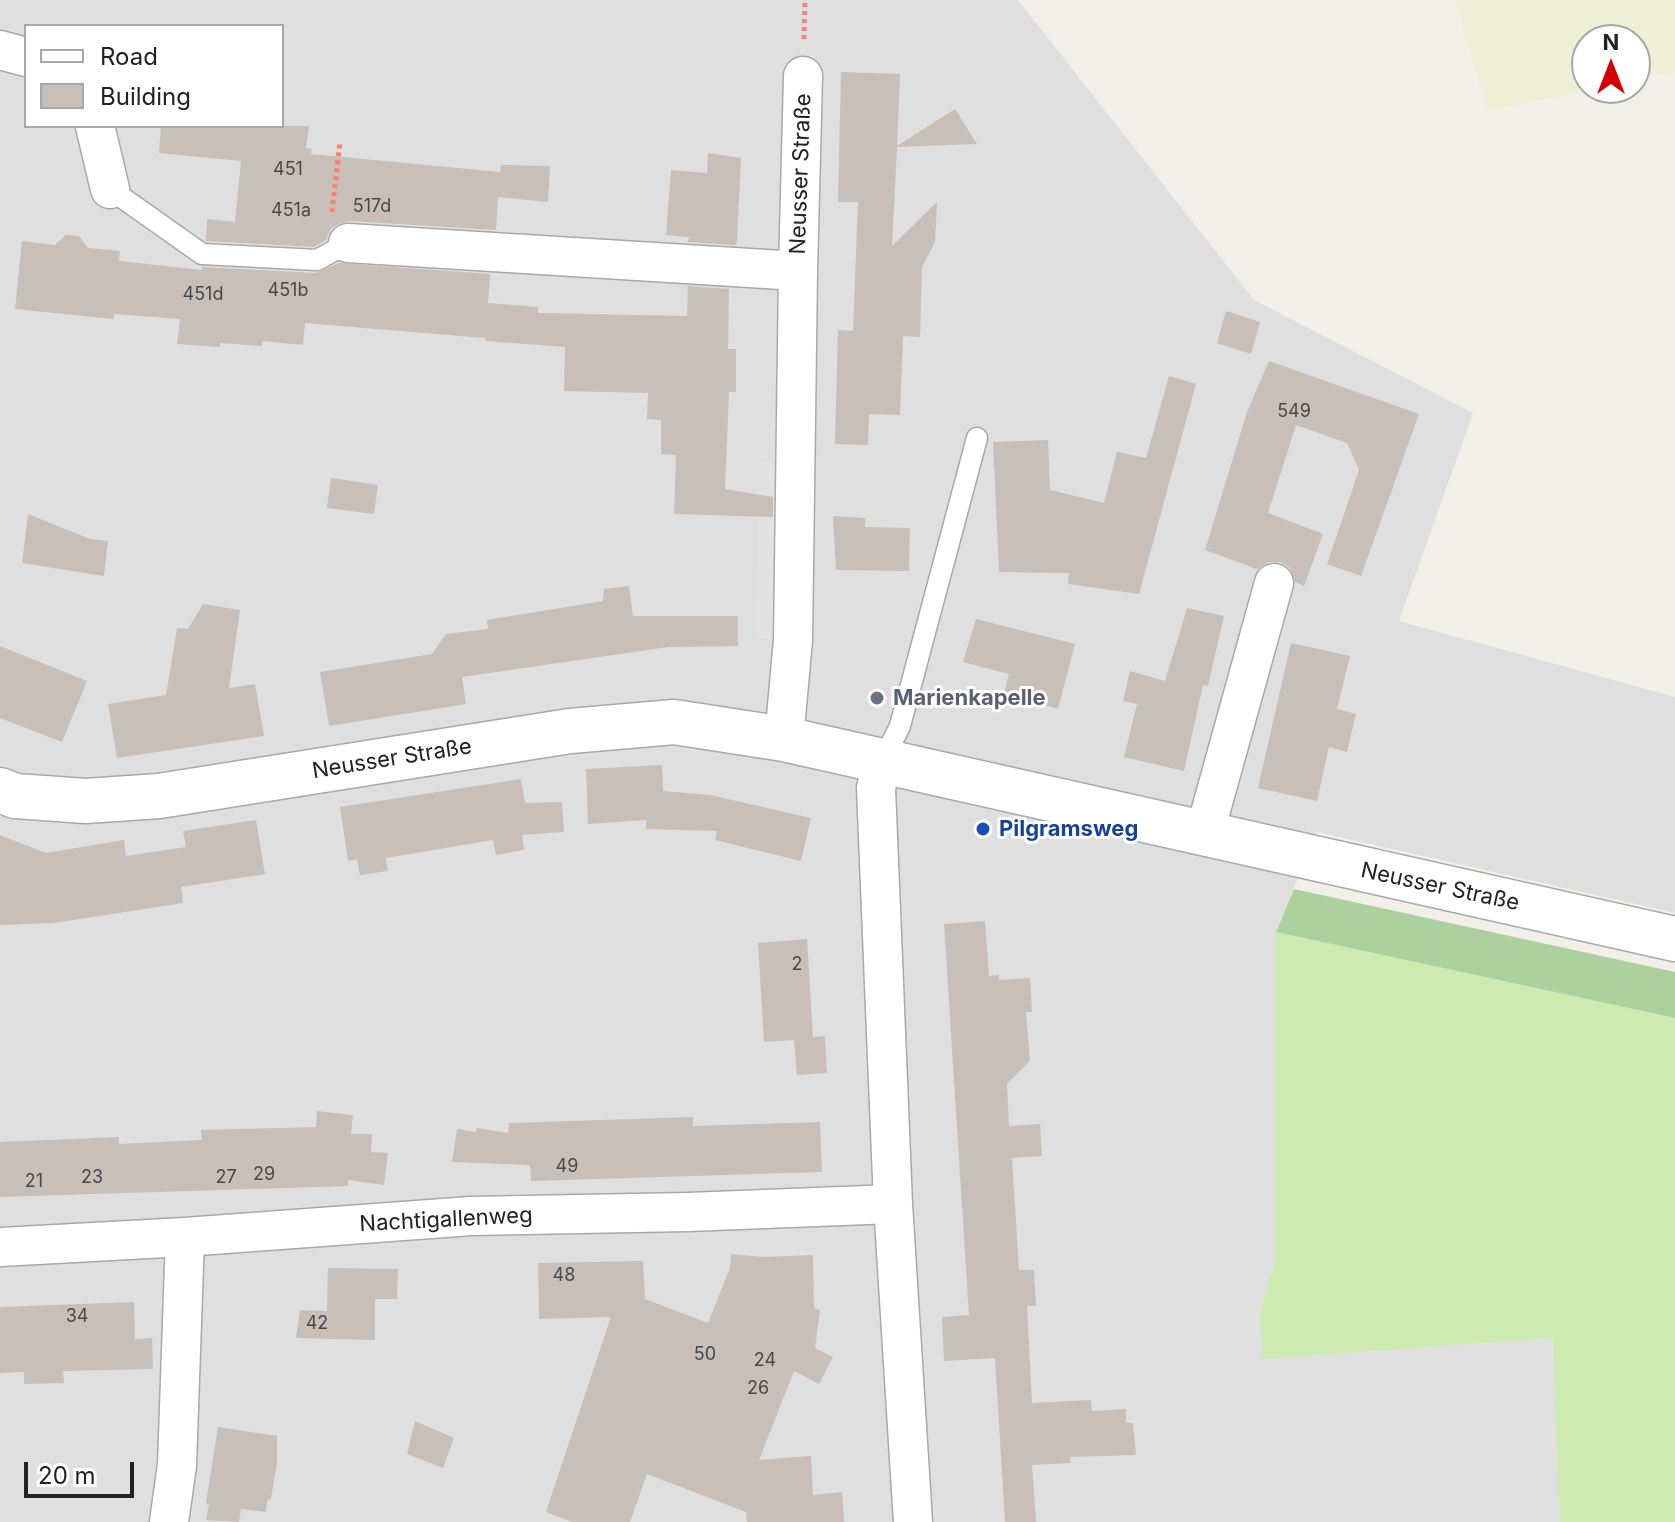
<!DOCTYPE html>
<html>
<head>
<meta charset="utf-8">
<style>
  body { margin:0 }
  #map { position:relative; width:1675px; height:1522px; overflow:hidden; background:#f2efe9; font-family:Inter,sans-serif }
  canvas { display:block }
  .legend { position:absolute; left:24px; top:24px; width:260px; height:104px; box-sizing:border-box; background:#fff; border:2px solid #a7a7a7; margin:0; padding:10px 14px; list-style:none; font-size:24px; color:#222 }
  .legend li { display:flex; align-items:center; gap:16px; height:40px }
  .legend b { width:40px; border:2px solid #a7a7a7 }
  .north { position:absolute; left:1571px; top:24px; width:80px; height:80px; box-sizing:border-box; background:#fff; border:2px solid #a7a7a7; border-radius:50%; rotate:0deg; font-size:22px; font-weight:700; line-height:32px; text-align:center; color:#222 }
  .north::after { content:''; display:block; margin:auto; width:28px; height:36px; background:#d40000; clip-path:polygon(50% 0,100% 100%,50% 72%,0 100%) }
  .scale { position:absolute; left:24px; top:1462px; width:110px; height:36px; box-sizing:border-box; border:4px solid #222; border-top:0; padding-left:10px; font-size:24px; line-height:28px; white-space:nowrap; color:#222; -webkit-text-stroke:6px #fff; paint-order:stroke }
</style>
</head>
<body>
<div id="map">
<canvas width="1675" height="1522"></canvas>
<ul class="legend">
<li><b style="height:10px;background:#fff"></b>Road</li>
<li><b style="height:22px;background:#c7bfb8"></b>Building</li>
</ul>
<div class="north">N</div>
<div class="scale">20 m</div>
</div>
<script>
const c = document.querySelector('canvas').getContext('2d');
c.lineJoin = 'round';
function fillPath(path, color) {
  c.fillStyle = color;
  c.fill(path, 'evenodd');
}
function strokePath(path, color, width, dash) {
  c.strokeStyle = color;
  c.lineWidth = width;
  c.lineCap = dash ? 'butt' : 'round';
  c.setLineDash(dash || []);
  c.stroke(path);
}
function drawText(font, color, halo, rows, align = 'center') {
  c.font = font + ' Inter,sans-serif';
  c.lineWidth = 6;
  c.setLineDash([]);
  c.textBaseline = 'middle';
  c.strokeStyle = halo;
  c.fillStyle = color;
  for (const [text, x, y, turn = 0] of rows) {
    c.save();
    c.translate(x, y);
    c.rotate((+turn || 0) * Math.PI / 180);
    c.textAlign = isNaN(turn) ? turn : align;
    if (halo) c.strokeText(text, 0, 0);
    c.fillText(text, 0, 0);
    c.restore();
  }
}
const residential = new Path2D(`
  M0 0H1018L1254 300 1473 413 1399 621 1675 697V913L1317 832 1276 932V1258L1260 1314 1554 1338 1560 1522H0ZM26 26H282V126H26Z`);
const farmland = new Path2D(`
  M1455 0H1675V72L1635 80V40H1587V88H1598L1487 111Z`);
const grass = new Path2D(`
  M1276 932 1675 1018V1522H1560L1553 1338 1263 1359 1260 1314 1276 1258Z`);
const forest = new Path2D(`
  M1294 889 1675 972V1018L1276 932Z`);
const parking = new Path2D(`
  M760 463 796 464 793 640 754 638Z`);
const building = new Path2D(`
  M841 72 900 74 897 146 955 109 977 144 897 147 892 246 937 202 935 242 922 267 920 337 903 336 900 415 869 414 868 445 835 444 838 330 853 331 858 202H838Z
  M161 126H309L306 148 312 149 311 154 500 172 501 165 550 166 548 202 498 197 496 230 349 221 338 224 330 230 326 240 314 247 206 241 207 219 235 222 241 161 159 153Z
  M708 153 741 158 737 241 735 245 688 242 689 237 666 235 671 170 707 173Z
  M66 235 79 236 88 248 120 251 119 261 202 270V267L316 273 339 263 490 274 488 303 538 307V313L687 316 688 286 729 289 728 349H736V392H729L725 489 773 497V517L674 514 676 455 661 454V420L647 419 648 393 564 391 565 347 485 341V338L305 323 303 345 262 341V346L220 343V347L177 344 180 319 114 314 113 319 15 309 22 241 55 245Z
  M1226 311 1260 322 1251 354 1217 343Z
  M1269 361 1419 414 1361 576 1327 564 1359 470 1347 443 1296 425 1268 513 1323 534 1304 586 1295 582 1290 568 1281 562H1268L1257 569 1205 550 1247 412Z
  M1169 376 1196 384 1139 594 1068 584 1069 573 999 572 993 442 1048 440 1050 490 1104 503 1117 452 1146 458Z
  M331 478 378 485 374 514 327 508Z
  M28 514 90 539 108 541 104 576 22 563Z
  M833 516 865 518V527L910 528 909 571 836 570Z
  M629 586 633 616H738V646L668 647 462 677 466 704 329 726 320 672 432 654 446 634 488 629 487 620 603 601 604 589Z
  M203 604 240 610 229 688 255 684 264 736 117 758 108 704 166 695 177 628 188 629Z
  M1187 608 1224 616 1208 686 1203 685 1184 771 1124 757 1137 704 1123 701 1130 671 1165 681Z
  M976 619 1075 644 1058 709 1004 694 1009 674 963 662Z
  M1291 643 1350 656 1337 709 1356 714 1347 752 1329 747 1317 801 1258 788Z
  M0 646 87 681 62 742 0 718Z
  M662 765 663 791 710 795 811 818 801 861 715 840 717 831 646 829V820L588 824 586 769Z
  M521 779 525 803 562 802 564 832 522 835 524 850 496 855 493 840 386 858 388 871 360 875 357 859 348 861 340 807Z
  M256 820 265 874 181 887 183 903 54 923 0 925V835L46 853 124 840 126 856 186 847 183 831Z
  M985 921 989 976 999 975V980L1030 978 1032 1012H1026L1030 1061 1007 1084 1009 1126 1040 1124 1042 1156 1012 1158 1019 1270H1034L1036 1306H1027L1032 1403 1091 1400 1092 1411 1126 1409V1423H1133L1136 1455 1070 1457 1071 1463 1032 1465 1036 1522H1005L995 1358 944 1361 942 1317 969 1315 944 924Z
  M807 939 813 1037 825 1036 827 1073 797 1075 794 1040 764 1042 758 943Z
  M317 1111 353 1115 351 1134H372L371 1152 388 1153 384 1185 348 1180V1186L0 1197V1142L119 1137V1144L202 1140 201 1130 316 1127Z
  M693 1117V1126L820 1122 822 1172 531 1181 530 1165 452 1162 457 1129 476 1132 477 1128 508 1133 509 1123Z
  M731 1254 763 1257 813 1255 814 1308 820 1310 815 1348 833 1357 819 1384 794 1371 759 1460 811 1456 813 1495 842 1492 844 1522H747L746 1512 647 1474 630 1522H572L546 1512 611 1317 539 1319 538 1263 643 1261 645 1299 708 1323 730 1268Z
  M328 1268 398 1269 397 1299H375V1340L296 1338 300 1310 327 1311Z
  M134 1302 135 1339 152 1338 153 1369 63 1371 64 1383 24 1384V1372L0 1373V1307Z
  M415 1421 454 1438 443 1468 407 1454Z
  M218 1427 277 1436V1463L271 1498 267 1501 266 1512 241 1509 239 1522 206 1520 209 1504 206 1503Z`);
const path = new Path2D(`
  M804 39 805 0
  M332 212 340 142`);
const service = new Path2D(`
  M110 189 202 254 317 260 348 243
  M882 762 900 726 977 438`);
const minor = new Path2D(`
  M0 50 26 57
  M95 126 110 189
  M348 243 798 271
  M784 739 793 640 798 271 803 76
  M882 762 876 788 893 1204 913 1522
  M1204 835 1274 583
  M0 1247 185 1237 471 1216 688 1212 893 1204
  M169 1522 177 1465 185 1237`);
const tertiary = new Path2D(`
  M0 790 15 796 86 801 159 796 570 731 674 722 784 739 1675 939`);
const markers = [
  [877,698,8,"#6b7280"],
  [983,829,8,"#1a4fb4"]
];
const numberNames = [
  ["451",288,170],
  ["517d",372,207],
  ["451a",291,211],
  ["451b",288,291],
  ["451d",203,295],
  ["549",1294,412],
  ["2",797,965],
  ["49",567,1167],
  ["29",264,1175],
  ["23",92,1178],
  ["27",226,1178],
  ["21",34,1182],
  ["48",564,1276],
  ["34",77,1317],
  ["42",317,1324],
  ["50",705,1355],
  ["24",765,1361],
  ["26",758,1389]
];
const streetNames = [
  ["Neusser Straße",801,174,-88],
  ["Neusser Straße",392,759,-9],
  ["Neusser Straße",1440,887,12],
  ["Nachtigallenweg",446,1220,-3]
];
const worshipNames = [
  ["Marienkapelle",893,698]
];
const transitNames = [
  ["Pilgramsweg",999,829]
];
fillPath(residential, '#e0dfdf');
fillPath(farmland, '#eef0d5');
fillPath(grass, '#cdebb0');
fillPath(forest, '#add19e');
fillPath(parking, '#e2e2e2');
fillPath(building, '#c7bfb8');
strokePath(service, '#a9a9a9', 23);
strokePath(minor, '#a9a9a9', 41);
strokePath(tertiary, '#a9a9a9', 47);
strokePath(path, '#fa8072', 5, [4, 4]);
strokePath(service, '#fff', 20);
strokePath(minor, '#fff', 38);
strokePath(tertiary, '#fff', 44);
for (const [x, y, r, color] of markers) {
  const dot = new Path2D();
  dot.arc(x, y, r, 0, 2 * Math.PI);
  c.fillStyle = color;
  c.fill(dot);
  strokePath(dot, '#fff', 3);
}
drawText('18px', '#4b4948', null, numberNames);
drawText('22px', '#222', '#fff', streetNames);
drawText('bold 22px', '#5b616d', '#fff', worshipNames, 'left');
drawText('bold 22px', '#164399', '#fff', transitNames, 'left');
</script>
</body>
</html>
